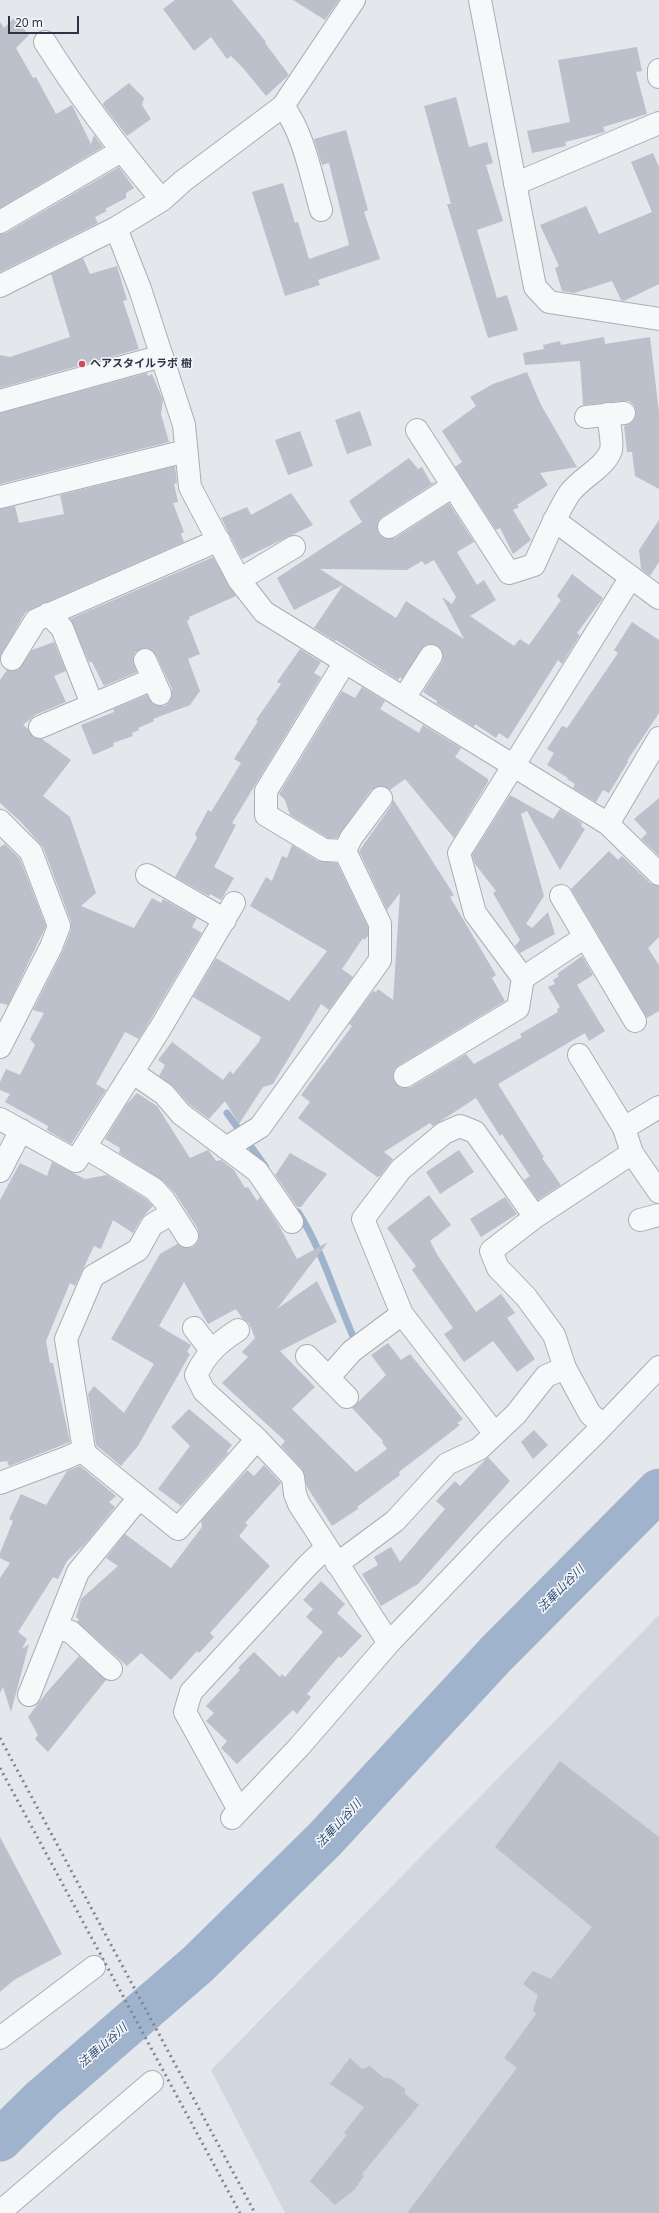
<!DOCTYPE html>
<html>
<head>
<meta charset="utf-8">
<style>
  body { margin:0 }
  #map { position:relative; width:659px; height:2213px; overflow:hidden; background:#e4e7ec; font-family:"Noto Sans",sans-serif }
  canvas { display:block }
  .scale { position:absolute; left:8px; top:16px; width:71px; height:18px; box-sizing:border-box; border:2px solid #2b3445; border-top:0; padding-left:5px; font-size:12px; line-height:14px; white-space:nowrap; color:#2b3445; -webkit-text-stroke:3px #f4f6f9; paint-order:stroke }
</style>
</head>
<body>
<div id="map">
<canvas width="659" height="2213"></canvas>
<div class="scale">20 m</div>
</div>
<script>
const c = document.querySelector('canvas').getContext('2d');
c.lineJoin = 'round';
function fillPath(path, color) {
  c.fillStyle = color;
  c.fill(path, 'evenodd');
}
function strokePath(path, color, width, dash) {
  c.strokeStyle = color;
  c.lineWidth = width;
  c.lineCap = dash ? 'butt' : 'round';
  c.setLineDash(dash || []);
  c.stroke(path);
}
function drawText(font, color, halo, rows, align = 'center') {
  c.font = font + ' "Noto Sans","Noto Sans JP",sans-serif';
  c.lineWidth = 3;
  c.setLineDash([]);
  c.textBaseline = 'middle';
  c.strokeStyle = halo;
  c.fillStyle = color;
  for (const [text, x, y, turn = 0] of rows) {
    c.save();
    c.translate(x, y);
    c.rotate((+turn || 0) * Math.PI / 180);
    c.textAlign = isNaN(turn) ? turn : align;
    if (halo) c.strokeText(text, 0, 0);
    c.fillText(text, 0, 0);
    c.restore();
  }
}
const built = new Path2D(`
  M659 1615V2213H285L211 2070Z`);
const stream = new Path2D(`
  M227 1113 265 1166
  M298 1212C322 1249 335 1296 353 1336`);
const river = new Path2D(`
  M0 2140 42 2099 198 1964 325 1839 496 1654 659 1490`);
const building = new Path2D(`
  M175 0H232L266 42 265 43 289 75 266 96 243 68 231 56 227 59 211 37 194 51 163 9Z
  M293 0H339L325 20Z
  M14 18 29 35 16 48 33 78 36 77 56 114 72 105 91 144 94 135 103 147 0 208V22L4 28Z
  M637 47 642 71 636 72 647 114 603 127 605 132 565 142 566 146 532 153 527 131 570 122 558 60Z
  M129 83 144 98 142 105 151 119 127 136 103 105 104 102Z
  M456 97 469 147 487 142 493 163 486 165 503 221 477 230 497 298 507 295 518 330 488 338 447 204H451L424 106Z
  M346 130 368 210 364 212 380 259 318 280 320 285 285 296 252 192 283 183 295 223 298 222 309 259 349 245 329 163 322 165 314 139Z
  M653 153 659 167V284L624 301 621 300 612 281 574 293 562 291 555 268 559 266 540 225 586 206 599 234 652 212 631 162Z
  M119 167 134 188 126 193V198L105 209 107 211 95 217 98 223 0 272V234L6 233Z
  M83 258 90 274 117 266 127 300 123 301 139 349 0 388V355L10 357 70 337 51 274Z
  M604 337 605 344 650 337 659 412V489L635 476 632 452H627L624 426 631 423 635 418 636 411 634 405 629 401H623L583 405 580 361 525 365 523 353 544 349 543 345 560 341 561 345Z
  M527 372 541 405 577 467 540 473 548 485 517 505 519 507 513 510 531 540 513 554 500 528 496 530 455 467 462 462 442 431 476 406 470 397 493 384Z
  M147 373 148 376 152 374 163 400 161 414 169 442 0 484V413Z
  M360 411 372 445 347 454 335 420Z
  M300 431 313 466 288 475 275 440Z
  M409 458 418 469 422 467 431 483 436 482 382 517 378 522V533L384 538H395L449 503 474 542 457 552 477 585 484 580 496 600 470 616 514 646 520 639 529 645 561 600 557 596 572 574 603 598 577 633 580 635 562 664 558 660 508 739 499 733 496 738 475 724 474 727 436 703 437 701 423 692 442 662 443 656 438 646 432 644 425 645 402 679 400 677 398 680 336 640 335 641 314 628 343 585 294 610 277 578 362 522 349 501ZM434 560 456 597 452 604 442 597 464 639 406 601 396 618 320 569 407 570 422 561 425 565Z
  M175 466 177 483 174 484 178 502 173 503 184 532 181 534 184 542 31 609 25 613 0 657V509L15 506 19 523 64 514 60 495Z
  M291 493 313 525 242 559 221 518 247 507 251 515Z
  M659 520V562L650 576 641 569 639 550Z
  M213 557 236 596 189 617 190 619 187 621 200 654 188 659 200 691 190 705 153 719 154 721 138 728 139 730 132 733 133 736 113 743 114 746 93 755 81 725 114 712 113 709 147 695 153 704 165 706 170 701 172 689 156 655 152 650 146 648 135 652 133 658 137 672 104 686 92 662H89L70 619Z
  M632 622 659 640V713L627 761 628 762 609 793 603 790 596 802 573 788 575 784 567 779 568 778 547 765 554 753 547 749 562 726 567 728 618 653 614 650Z
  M54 642 66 671 54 676 66 702 35 715 23 725 28 729 33 737 42 739 71 760 43 796 70 817 96 893 81 906 134 928 152 898 161 903 163 899 197 918 192 927 202 933 139 1039 125 1032 96 1084 106 1090 71 1144 47 1130 48 1126 5 1102 10 1094 0 1090V1082L6 1069 20 1075 35 1045 30 1039 44 1013 33 1010 62 953 71 930V922L43 847 21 822 0 803V680L7 670H18L32 650Z
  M300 649 321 662 314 673 321 677 232 823 236 825 214 867 234 878 221 900 210 894 209 896 175 877 197 838 195 834 208 810 211 812 241 763 234 759 258 721 256 720 281 684 277 682Z
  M362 687 385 701 380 709 419 733 423 725 461 748 455 757 488 779V782L454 838 405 779 390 790 382 786 371 790 337 838H328L290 815 285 800 279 794 342 691 355 698Z
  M510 795 553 819 560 809 582 823 581 826 585 829 560 870 527 811 521 814 544 896 526 924 532 928 548 912 555 934 520 953 515 946 520 940 493 893 496 891 475 864 472 855Z
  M659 798V856L641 839 647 833 634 819Z
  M393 799 454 895 450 897 496 975 492 978 505 1001 398 1066 394 1070 393 1077 399 1087 405 1088 411 1087 466 1054 474 1064 522 1037 520 1034 558 1012 557 1009 560 1007 548 987 555 984 553 980 559 976 557 974 582 956 593 975 577 985 605 1031 589 1041 585 1033 498 1084 544 1157 542 1158 561 1185 538 1200 524 1180 530 1176 502 1134 500 1136 476 1098 433 1126 430 1123 384 1152 393 1159 380 1176 377 1177 298 1118 310 1102 301 1095 352 1026 349 1024 373 991 376 992 378 989 393 1000 400 893 387 910 359 851 391 806Z
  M5 844 20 859 46 926 8 1005 0 1003V847Z
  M292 845 318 861 337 863 368 927V936L364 940 363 938 342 969 353 977 329 1010 321 1004 273 1084 263 1087 239 1124 225 1101 209 1119 190 1105 173 1086 159 1076 165 1065 158 1060 172 1042 223 1080 230 1071 233 1074 259 1042 261 1037 193 997 216 958 289 1001 327 951 250 906 266 877 272 881 282 856 287 858Z
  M609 851 618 860 622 856 650 883 659 886V937L648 948 659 965V1011L647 1018 571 889Z
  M137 1093 157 1106 190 1158 208 1150 216 1161 221 1160 234 1170 245 1188 248 1187 257 1201 260 1197 278 1224 297 1259 328 1242 277 1309 317 1281 337 1322 280 1351 315 1387 292 1409 356 1472 387 1449 382 1442 383 1441 352 1408 386 1375 371 1355 388 1343 401 1360 410 1354 463 1419 457 1423 460 1425 399 1472 400 1475 357 1507 358 1509 332 1526 307 1487 302 1469 281 1446 285 1441 222 1383 248 1357 242 1352 255 1338 249 1323 242 1318 236 1309 208 1324 184 1282 159 1326 191 1345 187 1352 190 1354 138 1446 121 1466 96 1445 88 1394 94 1386 124 1413 154 1364 111 1339 160 1254 177 1244 187 1248 193 1247 198 1242 199 1236 198 1229 175 1193 163 1181 119 1153 120 1148 105 1139 126 1105Z
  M459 1150 474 1172 440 1194 426 1172Z
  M290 1153 327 1174 301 1207H297L275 1175Z
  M52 1162 85 1179 107 1175 146 1199 153 1206 141 1219 133 1233 113 1220 101 1249 94 1246 75 1286 70 1283 46 1341 50 1363H53L70 1442 9 1466 7 1461 0 1462V1200L20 1163 47 1176Z
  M429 1195 451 1225 430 1241 438 1256 476 1312 501 1294 515 1313 507 1318 535 1359 517 1372 493 1341 464 1362 444 1334 453 1328 412 1270 416 1266 387 1228Z
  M505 1197 517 1214 481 1237 470 1219Z
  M189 1409 232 1445 227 1451 228 1453 181 1506 158 1489 190 1446 171 1427Z
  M534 1430 548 1445 533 1459 521 1442Z
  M488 1457 510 1481 418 1584 381 1606 362 1574 378 1565 374 1557 391 1547 400 1562 445 1509 436 1501 455 1481 460 1486Z
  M264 1465 281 1483 245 1523 248 1525 239 1536 270 1566 210 1633 214 1637 199 1653 197 1651 171 1680 141 1653 127 1666 77 1622 79 1620 76 1617 81 1599 118 1566 106 1558 125 1534 171 1568 202 1527 201 1521 247 1470 254 1476Z
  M80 1466 116 1496 109 1502 115 1507 86 1543 67 1561 58 1579 53 1577 18 1632 27 1639 22 1649 29 1644 11 1712 3 1687 0 1693V1578L10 1563 0 1558V1553L13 1521 9 1519 21 1494 46 1505 67 1471Z
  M321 1581 345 1604 337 1613 362 1636 341 1658 339 1656 307 1694 311 1697 297 1714 293 1710 237 1764 221 1748 227 1741 206 1721 214 1713 206 1706 240 1670 238 1668 254 1652 280 1677 282 1674 285 1677 323 1632 306 1617 313 1609 303 1600Z
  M79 1656 106 1680 48 1752 35 1739 38 1735 28 1717 47 1692Z
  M560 1761 659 1837V2213H407L517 2068 504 2058 536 2014 533 2010 538 1995 523 1984 533 1971 551 1979 592 1927 495 1847Z
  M0 1837 62 1954 14 1980 0 1992Z
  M350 2058 362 2069 370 2066 384 2078H390L405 2089V2094L419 2105 362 2174 364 2176 354 2190 335 2205 310 2181 347 2135 344 2133 364 2107 330 2084Z`);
const minor = new Path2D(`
  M480 0 535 287 549 302 659 319
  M45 42C80 98 120 150 162 200
  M659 70V77
  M283 106C304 134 311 176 321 210
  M515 184 659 123
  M0 222 121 151
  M116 228 140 289 184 425 190 487 239 580 264 612 608 824 659 738
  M0 286 116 228 162 200 183 181 283 106 354 0
  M0 401 162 356
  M586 417 624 413
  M417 430 509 573 534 565C545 541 555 516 569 494 580 478 605 468 611 450 613 443 609 423 608 414
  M0 497 186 451
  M554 520 659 598
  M389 527 453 486
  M239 580 294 547
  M48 614 62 628 92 704
  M12 659 36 620 219 540
  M145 660 160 694
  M404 698 431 656
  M40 727 153 679
  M0 821 31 852 59 926 51 947 0 1047
  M608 824 659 874
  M345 851 351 838 381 798
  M147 875 225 920
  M561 896 635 1021
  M523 978 585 937
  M579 1055 624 1128 632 1153 659 1192
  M132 1072 164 1094 181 1114 257 1171 292 1222
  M405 1076 518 1008 523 978 475 913 459 853 631 577
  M0 1119 76 1161 161 1027 234 903
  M624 1128 659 1107
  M85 1147 154 1189 164 1200 187 1236
  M226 1148 260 1127 380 960V924L345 851 324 850 266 815V791L345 662
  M0 1171 21 1130
  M172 1213 152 1225 138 1250 93 1276 66 1339 84 1450 88 1456 178 1529 257 1439
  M640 1220 659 1215
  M194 1328 211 1350
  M238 1330C218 1343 206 1354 196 1375L204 1391 257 1439 293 1477 295 1494 299 1504 389 1643
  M307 1356 347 1397
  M328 1378 352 1351 402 1314
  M603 1425 590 1414 565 1368 554 1335 526 1297 498 1268 491 1251 535 1217 632 1153
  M495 1434 402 1314 363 1219 401 1169 444 1133 460 1126 475 1132 535 1217
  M0 1483 66 1458 84 1450
  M337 1564 395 1521 447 1464 479 1449 516 1414 546 1376 565 1368
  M56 1627 71 1632 111 1669
  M29 1695 78 1572 139 1498
  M239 1810 185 1712 191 1692 309 1564 326 1548
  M232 1818 299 1747 389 1643 495 1532 594 1435 659 1367
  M0 2038 94 1967
  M0 2212 152 2082`);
const rail = new Path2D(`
  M0 1738 255 2213
  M0 1768 240 2213`);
const markers = [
  [82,364,4,"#d1495b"]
];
const poiNames = [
  ["ヘアスタイルラボ 樹",90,364]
];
const waterNames = [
  ["法華山谷川",561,1589,-45],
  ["法華山谷川",339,1824,-47],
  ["法華山谷川",103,2046,-41]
];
fillPath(built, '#d2d6de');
strokePath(stream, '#9fb4cc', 7);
strokePath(river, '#9fb4cc', 43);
fillPath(building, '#bbc0ca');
strokePath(minor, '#a9aeb7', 24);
strokePath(minor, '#f7f8fa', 22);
strokePath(rail, '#7d8696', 3, [2, 4]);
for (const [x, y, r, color] of markers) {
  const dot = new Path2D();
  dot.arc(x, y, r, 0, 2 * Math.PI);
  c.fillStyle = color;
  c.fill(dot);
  strokePath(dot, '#f4f6f9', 1.5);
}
drawText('bold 11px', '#2b3445', '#f4f6f9', poiNames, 'left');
drawText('italic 12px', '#34527a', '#f4f6f9', waterNames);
</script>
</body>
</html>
